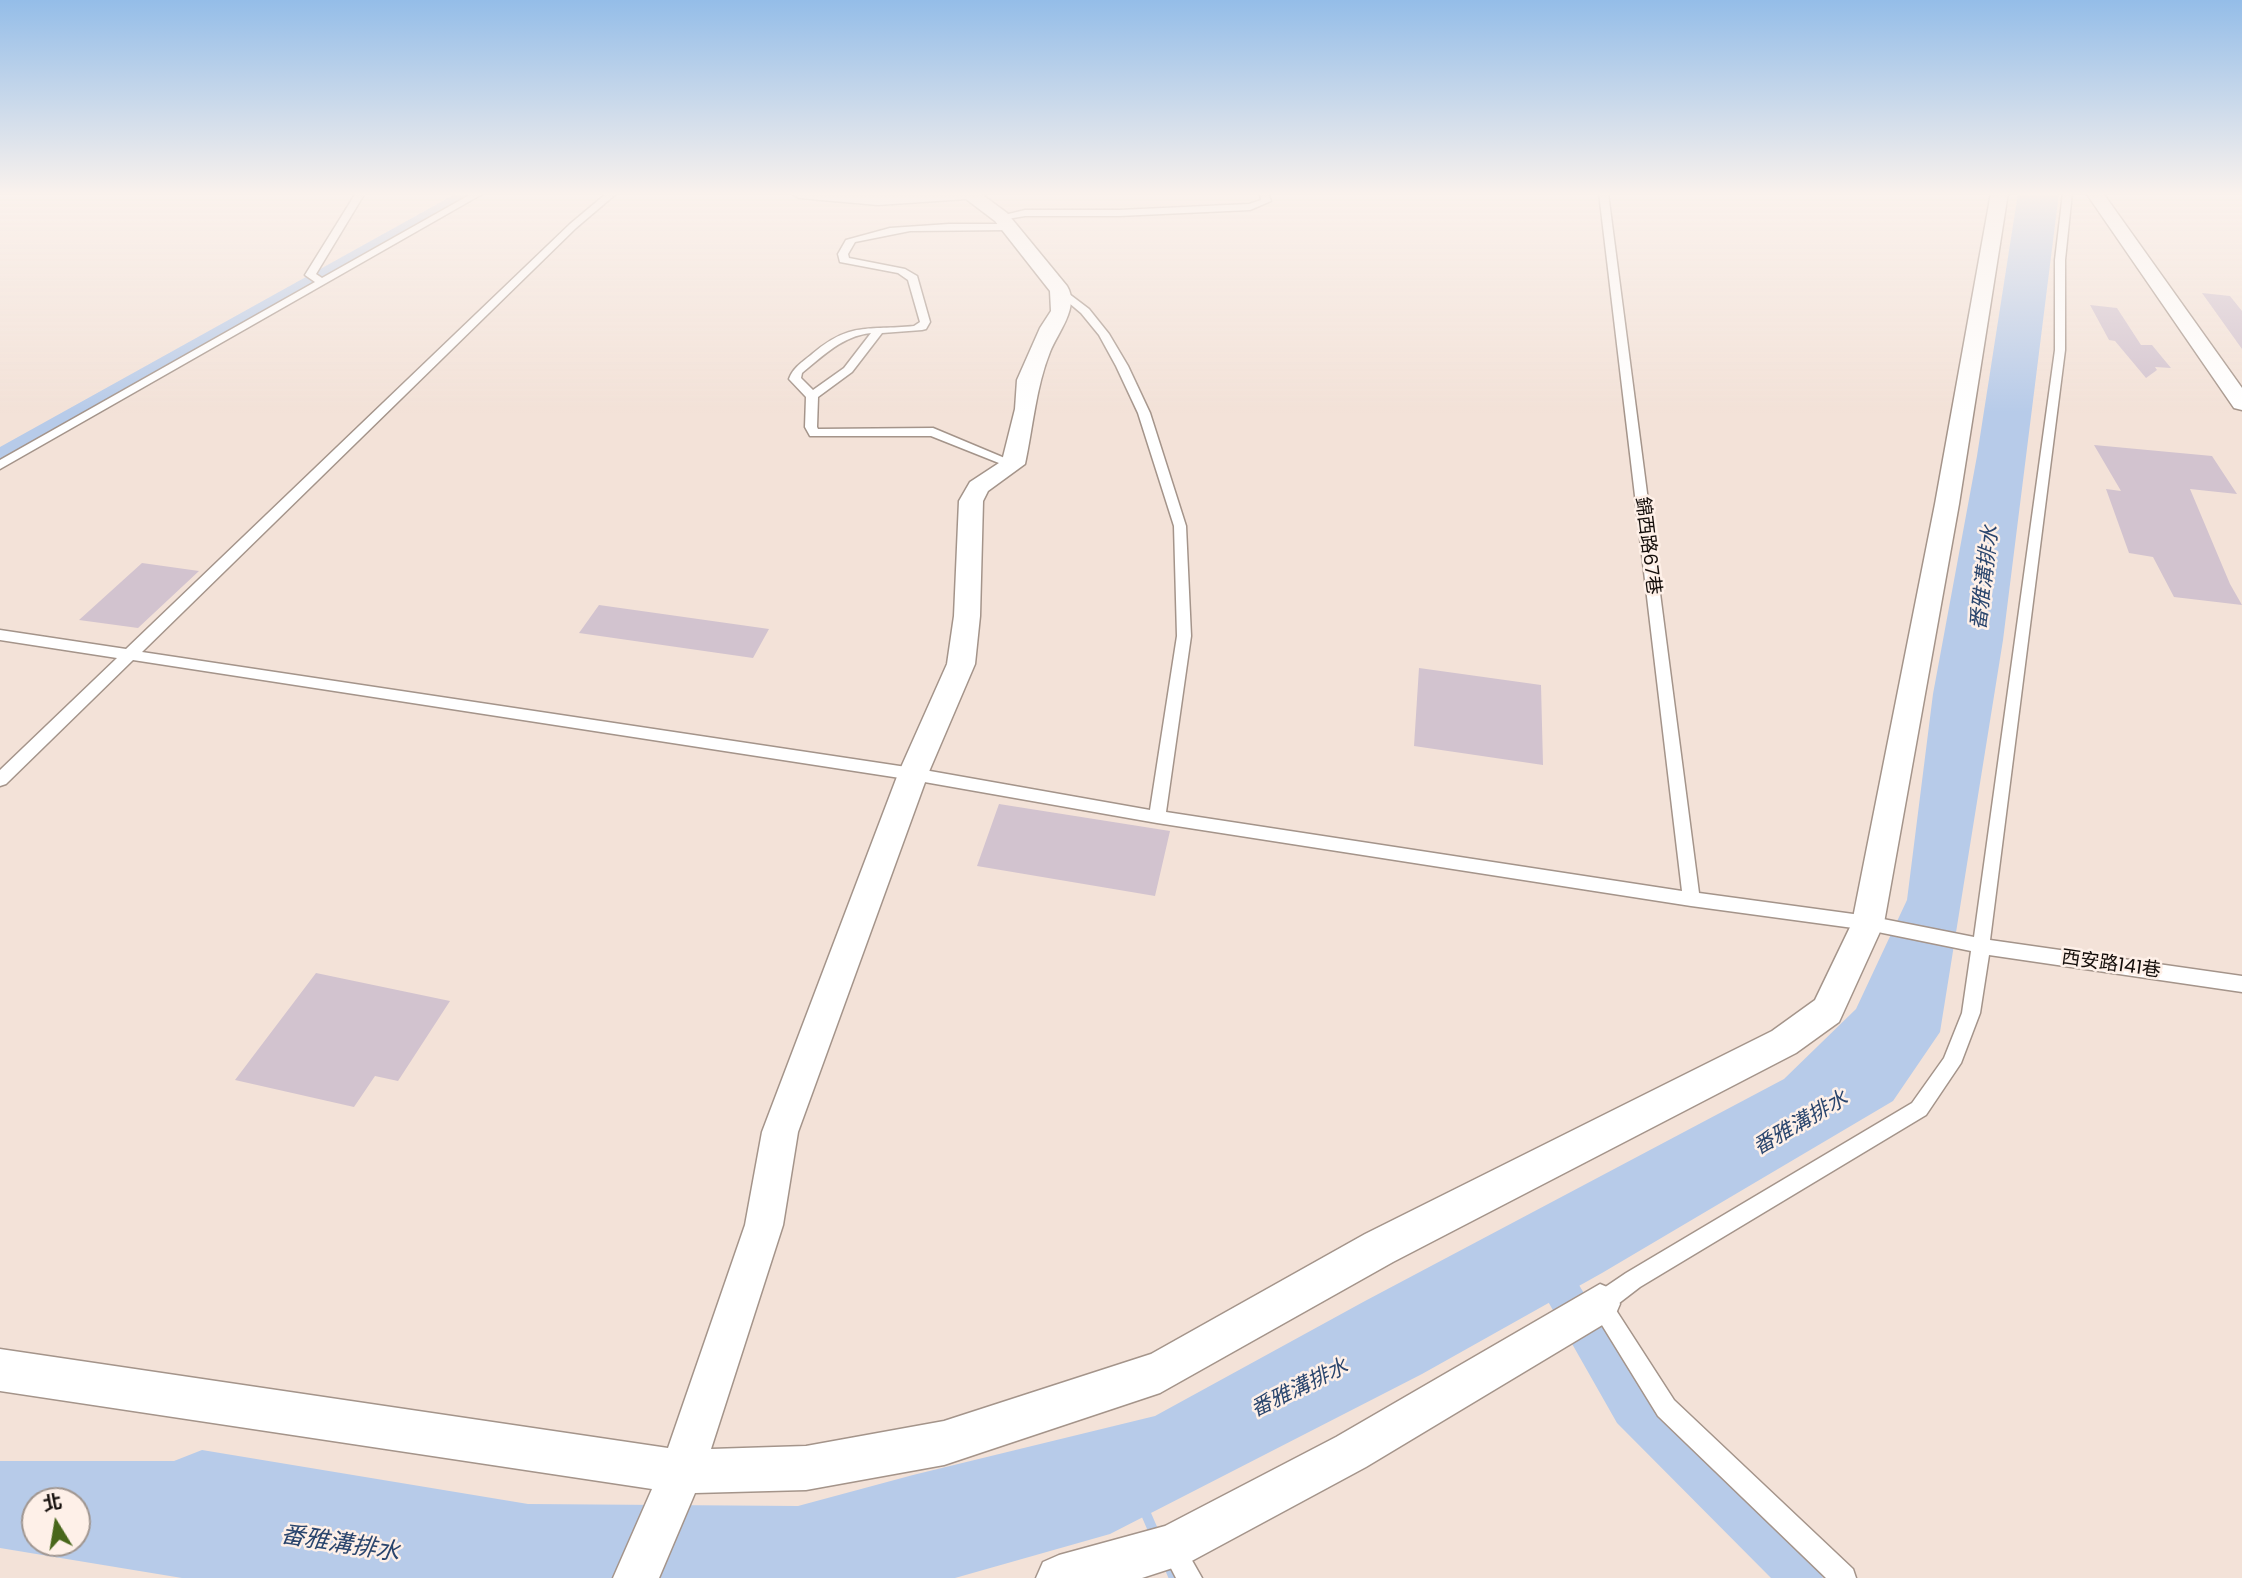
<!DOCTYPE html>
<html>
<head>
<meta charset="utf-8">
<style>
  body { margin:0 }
  #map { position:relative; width:2242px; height:1578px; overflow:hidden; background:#f3e2d8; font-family:Poppins,"Noto Sans TC",sans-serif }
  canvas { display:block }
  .north { position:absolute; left:21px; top:1487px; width:70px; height:70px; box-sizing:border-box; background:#fef0e8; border:2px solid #a09690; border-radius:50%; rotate:349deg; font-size:19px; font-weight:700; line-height:28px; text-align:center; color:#140e0b }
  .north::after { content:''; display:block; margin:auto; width:24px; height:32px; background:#48671b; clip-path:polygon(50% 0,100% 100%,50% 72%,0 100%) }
</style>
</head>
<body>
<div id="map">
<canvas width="2242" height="1578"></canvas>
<div class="north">北</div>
</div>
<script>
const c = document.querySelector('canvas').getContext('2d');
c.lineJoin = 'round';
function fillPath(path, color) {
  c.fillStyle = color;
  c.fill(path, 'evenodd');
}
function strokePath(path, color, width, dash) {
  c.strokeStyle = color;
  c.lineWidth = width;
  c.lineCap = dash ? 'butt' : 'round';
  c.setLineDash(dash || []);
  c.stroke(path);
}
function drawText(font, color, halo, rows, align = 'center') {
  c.font = font + ' Poppins,"Noto Sans TC",sans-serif';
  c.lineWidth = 5;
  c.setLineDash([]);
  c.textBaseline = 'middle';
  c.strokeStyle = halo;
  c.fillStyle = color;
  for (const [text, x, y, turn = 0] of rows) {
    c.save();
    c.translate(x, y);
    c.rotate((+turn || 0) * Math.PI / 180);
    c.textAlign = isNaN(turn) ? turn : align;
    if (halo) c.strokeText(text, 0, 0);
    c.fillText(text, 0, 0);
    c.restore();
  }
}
const water = new Path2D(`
  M2018 193H2059L2003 640 1940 1032 1893 1101 1602 1273 1422 1374 1110 1534 955 1578H182L0 1548V1461H174L202 1450 528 1504 798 1506 913 1475 1155 1416 1365 1301 1784 1079 1856 1009 1907 900 1933 694 1977 456ZM35 1501H77V1543H35Z`);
const stream = new Path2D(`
  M1143 1507 1156 1537
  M1167 1562 1174 1578`);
const canal = new Path2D(`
  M457 193H476L8 461 0 462V447Z
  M1548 1249 1561 1255 1645 1395 1816 1563 1823 1578H1771L1617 1423 1529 1268 1535 1255Z`);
const building = new Path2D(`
  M2202 293 2230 296 2242 311V349Z
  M2090 305 2117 308 2141 345H2152L2171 368 2155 367 2157 370 2146 378 2115 341 2109 340Z
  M2094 445 2212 456 2237 494 2190 489 2230 584 2242 605 2174 597 2153 557 2129 553 2106 489 2121 491Z
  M142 563 199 571 138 628 79 620Z
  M599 605 769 629 753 658 579 633Z
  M1419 668 1541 685 1543 765 1414 746Z
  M999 804 1170 831 1155 896 977 866Z
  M316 973 450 1001 398 1081 375 1076 354 1107 235 1080Z`);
const service = new Path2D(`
  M356 193H365L316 274 322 278 473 193H484L0 469V460L315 282 305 275Z
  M607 193H617L576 228 142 652 913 768 1150 810 1177 636 1174 526 1138 413 1116 366 1099 335 1081 313 1056 292 1055 290 1060 287 1089 309 1109 334 1128 366 1150 413 1186 526 1191 636 1166 812 1682 891 1599 193H1608L1699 893 1868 916 1974 937 2055 350V260L2063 193H2072L2065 260V350L1990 940 2242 976V992L1989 955 1980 1013 1961 1063 1926 1115 1640 1287 1614 1307 1674 1400 1853 1569 1856 1578H1826L1658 1416 1589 1304 1592 1296 1626 1273 1912 1103 1944 1058 1962 1013 1971 951 1868 930 1691 906 1157 823 913 780 133 660 6 784 0 786V770L117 658 0 640V630L126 649 570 224Z
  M1260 193H1268L1271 201 1250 210 1119 216H1025L1001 220 996 217 1025 210H1119L1249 204 1261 200Z
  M949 224H1009L1014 227 1009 230 910 231 855 242 848 254 849 258 905 269 917 276 930 322 926 329 922 330 882 333 852 372 818 397 817 427 818 429 933 428 1019 464 1013 468 1009 467 931 436H810L805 427 806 397 789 379C793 368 802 362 811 355 850 321 867 331 914 326L920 322 908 280 898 273 840 262 838 254 846 240 890 228ZM871 333 844 368 813 390 801 378 802 373C823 356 842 336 871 333Z
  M1173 1537 1181 1541 1202 1578H1176L1161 1549 1165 1541Z`);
const minor = new Path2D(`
  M790 193H980L1007 213 1067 286C1080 307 1058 332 1050 352 1036 387 1033 426 1025 464L988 491 983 501 980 616 975 664 928 774 798 1132 783 1225 711 1449 806 1446 944 1421 1151 1354 1365 1234 1772 1031 1815 1000 1852 923 1935 504 1991 193H2008L1959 504 1884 923 1839 1022 1796 1053 1393 1262 1160 1393 944 1465 806 1490 695 1493 659 1578H613L652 1489 0 1391V1349L668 1448 745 1225 762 1132 898 774 947 664 954 616 959 501 970 482 1002 461 1015 409 1017 380 1040 328 1051 311 1050 291 995 221 966 199 878 205 799 198Z
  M2086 193H2103L2242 388V410L2234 408Z
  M1600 1284 1614 1290 1620 1304 1614 1318 1366 1467 1188 1563 1142 1578H1036L1043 1562 1059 1555 1165 1526 1336 1437Z`);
const streetNames = [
  ["錦西路67巷",1647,546,83],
  ["西安路141巷",2111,965,8]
];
const waterNames = [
  ["番雅溝排水",1986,578,-83],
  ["番雅溝排水",1801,1124,-30],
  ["番雅溝排水",1300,1389,-26]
];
const nearWaternames = [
  ["番雅溝排水",340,1545,9]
];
fillPath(water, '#b7cbe9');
strokePath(stream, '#b7cbe9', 10);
fillPath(canal, '#b7cbe9');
fillPath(building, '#d2c3cf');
strokePath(service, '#a4948a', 3);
strokePath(minor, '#a4948a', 3);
fillPath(service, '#fff');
fillPath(minor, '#fff');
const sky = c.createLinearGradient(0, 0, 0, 413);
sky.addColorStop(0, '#94bde8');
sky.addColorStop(0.47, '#faf2ed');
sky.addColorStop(1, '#faf2ed00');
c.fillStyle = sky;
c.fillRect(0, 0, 2242, 413);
drawText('19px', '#140e0b', '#fef0e8', streetNames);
drawText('italic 21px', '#2a456d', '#fef0e8', waterNames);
drawText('italic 24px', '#2a456d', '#fef0e8', nearWaternames);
</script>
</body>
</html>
